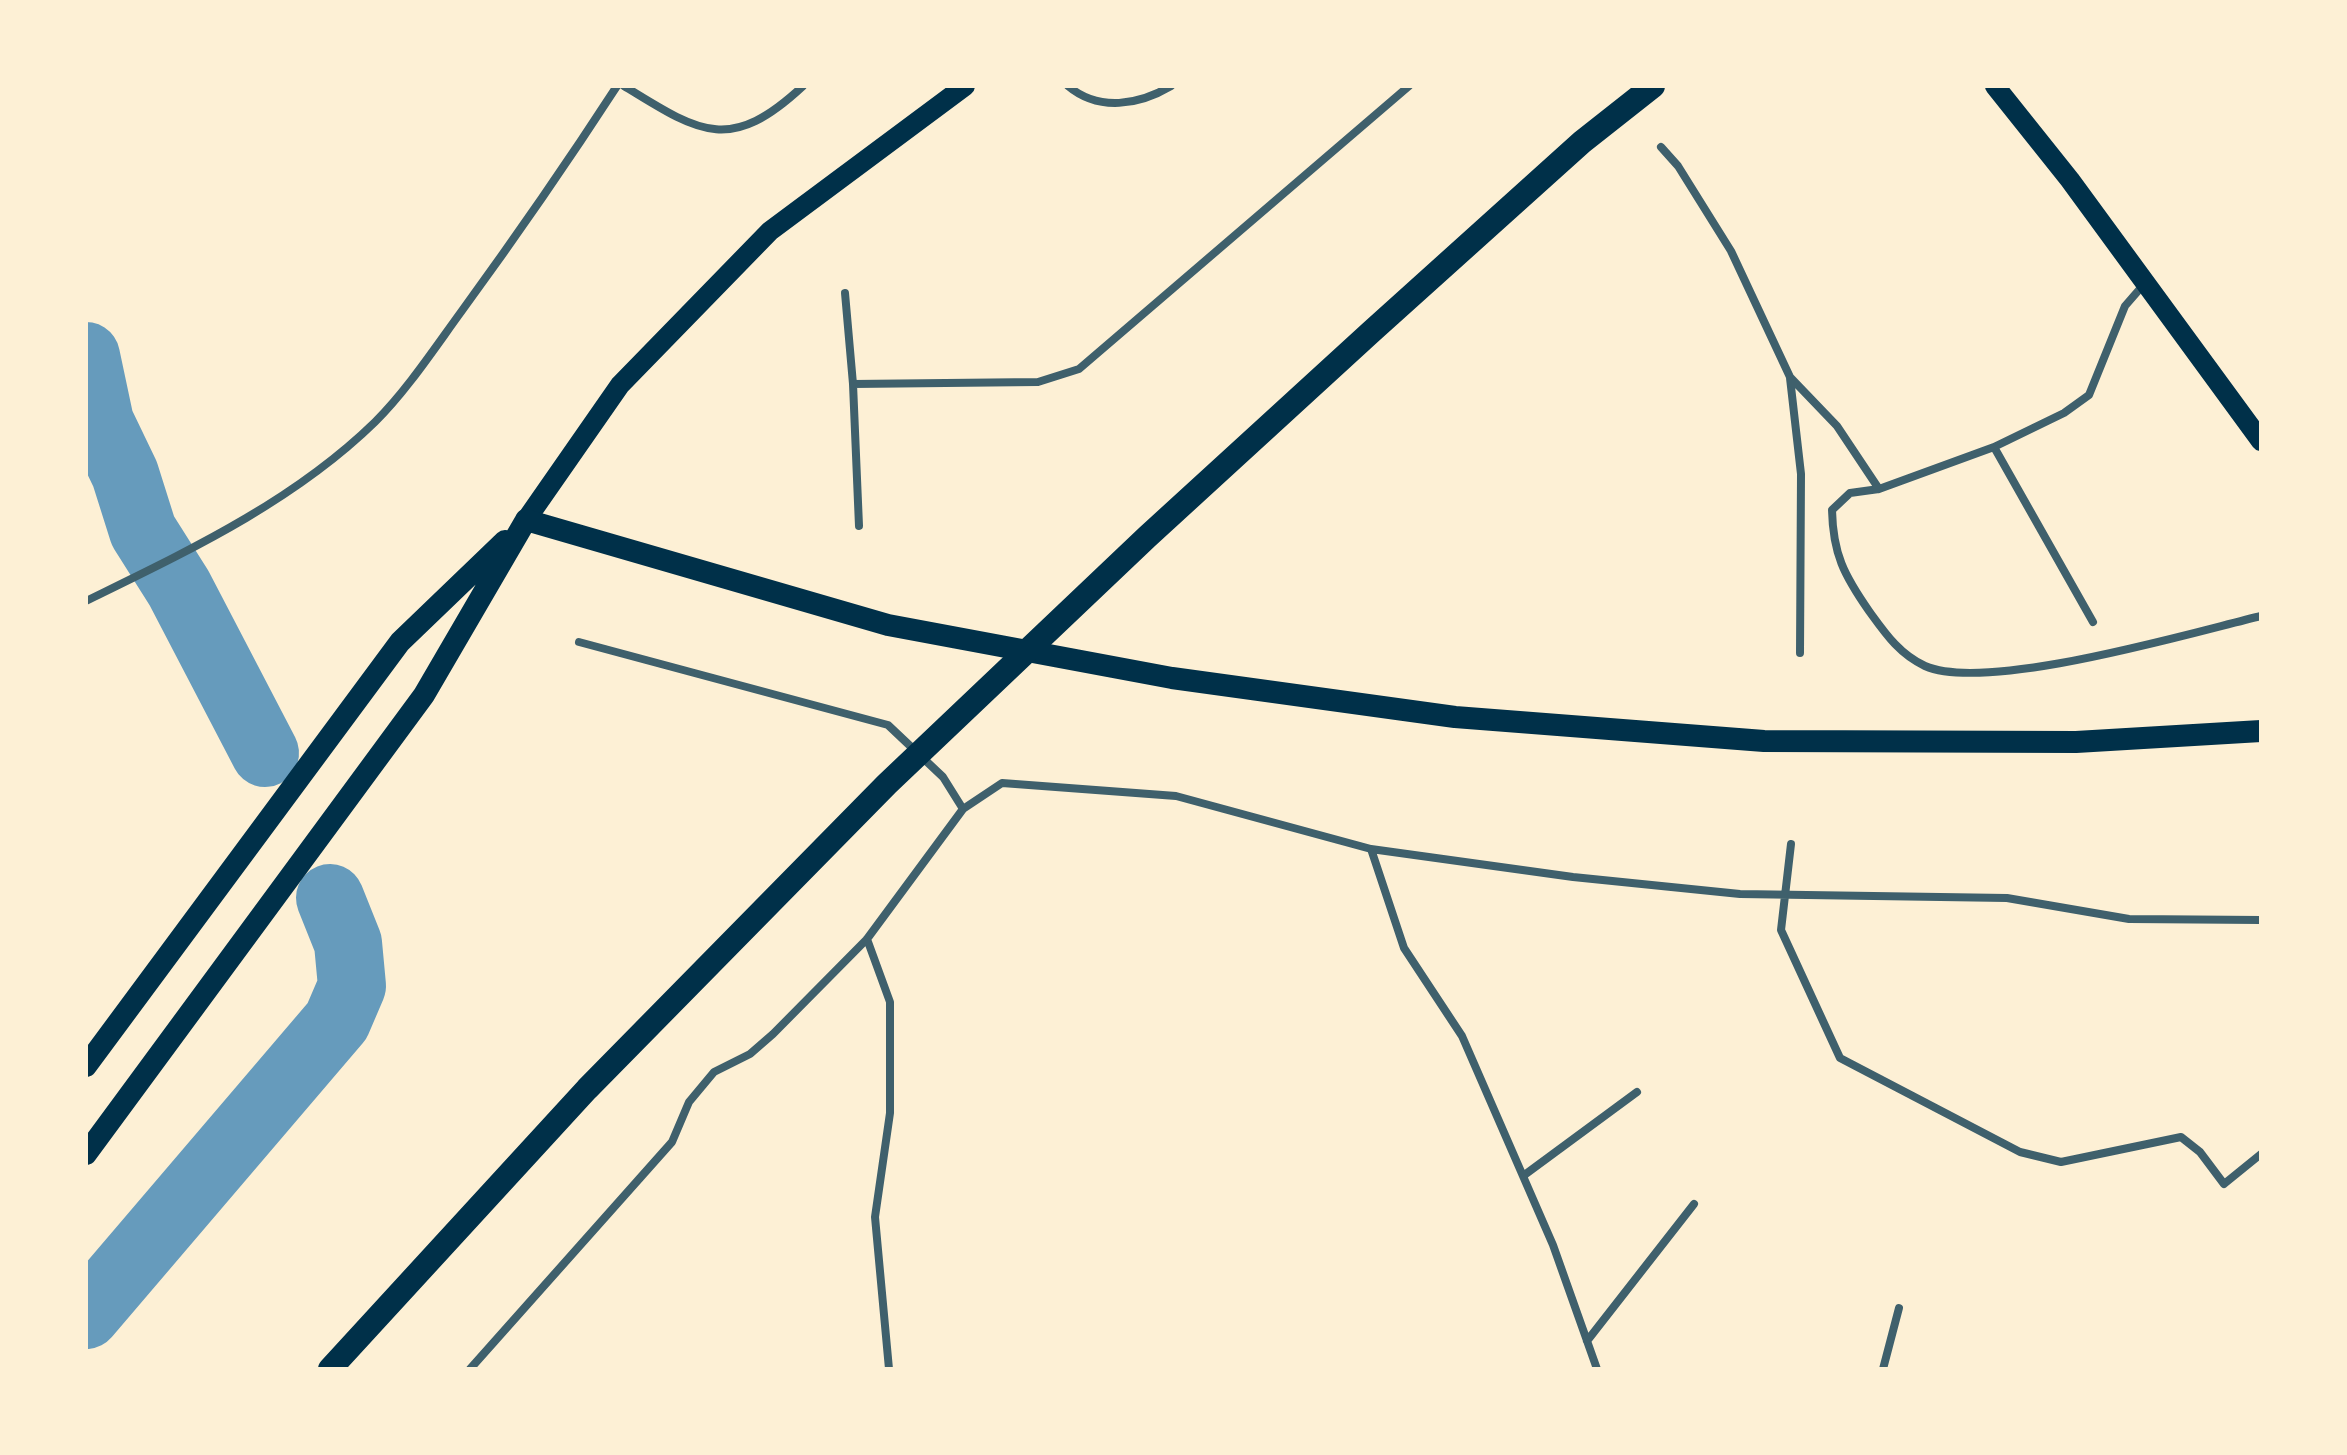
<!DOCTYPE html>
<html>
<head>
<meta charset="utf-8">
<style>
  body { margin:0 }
  #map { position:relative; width:2347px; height:1455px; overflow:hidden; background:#fdf0d5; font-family:Commissioner,sans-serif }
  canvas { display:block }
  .frame { position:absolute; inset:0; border:88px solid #fdf0d5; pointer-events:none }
</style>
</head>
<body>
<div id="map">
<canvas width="2347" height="1455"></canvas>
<div class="frame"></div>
</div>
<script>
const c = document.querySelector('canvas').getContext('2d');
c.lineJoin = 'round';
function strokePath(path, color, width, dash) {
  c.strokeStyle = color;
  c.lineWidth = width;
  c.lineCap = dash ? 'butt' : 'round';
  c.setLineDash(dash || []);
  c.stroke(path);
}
const river = new Path2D(`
  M86 356 100 422 125 474 143 531 179 588 265 753
  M86 1315 337 1021 352 986 348 943 330 898`);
const minor = new Path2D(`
  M624 86C700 133 730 154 803 86
  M1068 86C1099 112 1139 105 1171 86
  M1661 147 1678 166 1731 251 1790 377 1837 426 1879 489
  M2145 283 2125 306 2089 395 2064 413 1994 447 1879 489 1850 493 1832 510C1833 554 1844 575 1869 611 1885 633 1899 654 1925 666 1987 693 2190 633 2261 616
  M845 293 853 384 859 526
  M1790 378 1801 474 1800 653
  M853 384 1038 382 1079 369 1409 86
  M1994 447 2093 622
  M86 601C188 551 293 502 375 422 407 390 434 349 461 312 515 238 567 163 617 86
  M579 642 888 725 943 777 963 809
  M1791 844 1781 930 1840 1058 2020 1152 2061 1162 2181 1137 2200 1152 2224 1184 2261 1154
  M1371 849 1404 948 1462 1036 1553 1245 1597 1369
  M867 939 890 1002V1113L875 1217 889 1369
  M1523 1176 1637 1092
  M1587 1341 1694 1204
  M470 1369 672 1142 689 1102 714 1072 750 1054 773 1034 867 939 963 809 1002 783 1176 796 1371 849 1573 877 1740 894 2007 898 2129 919 2261 920
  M1883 1369 1899 1308`);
const primary = new Path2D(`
  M1995 86 2070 180 2261 441
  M526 520 620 385 770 231 965 86`);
const trunk = new Path2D(`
  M526 520 888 625 1172 678 1455 717 1764 741 2076 742 2261 731
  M86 1066 400 642 505 541
  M86 1154 424 695 526 520`);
const motorway = new Path2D(`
  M330 1369 587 1089 887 784 1147 537 1371 332 1582 142 1653 86`);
strokePath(river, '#669bbc', 68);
strokePath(minor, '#3f606c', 8);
strokePath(primary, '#003049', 20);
strokePath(trunk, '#003049', 22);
strokePath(motorway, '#003049', 24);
</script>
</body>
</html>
